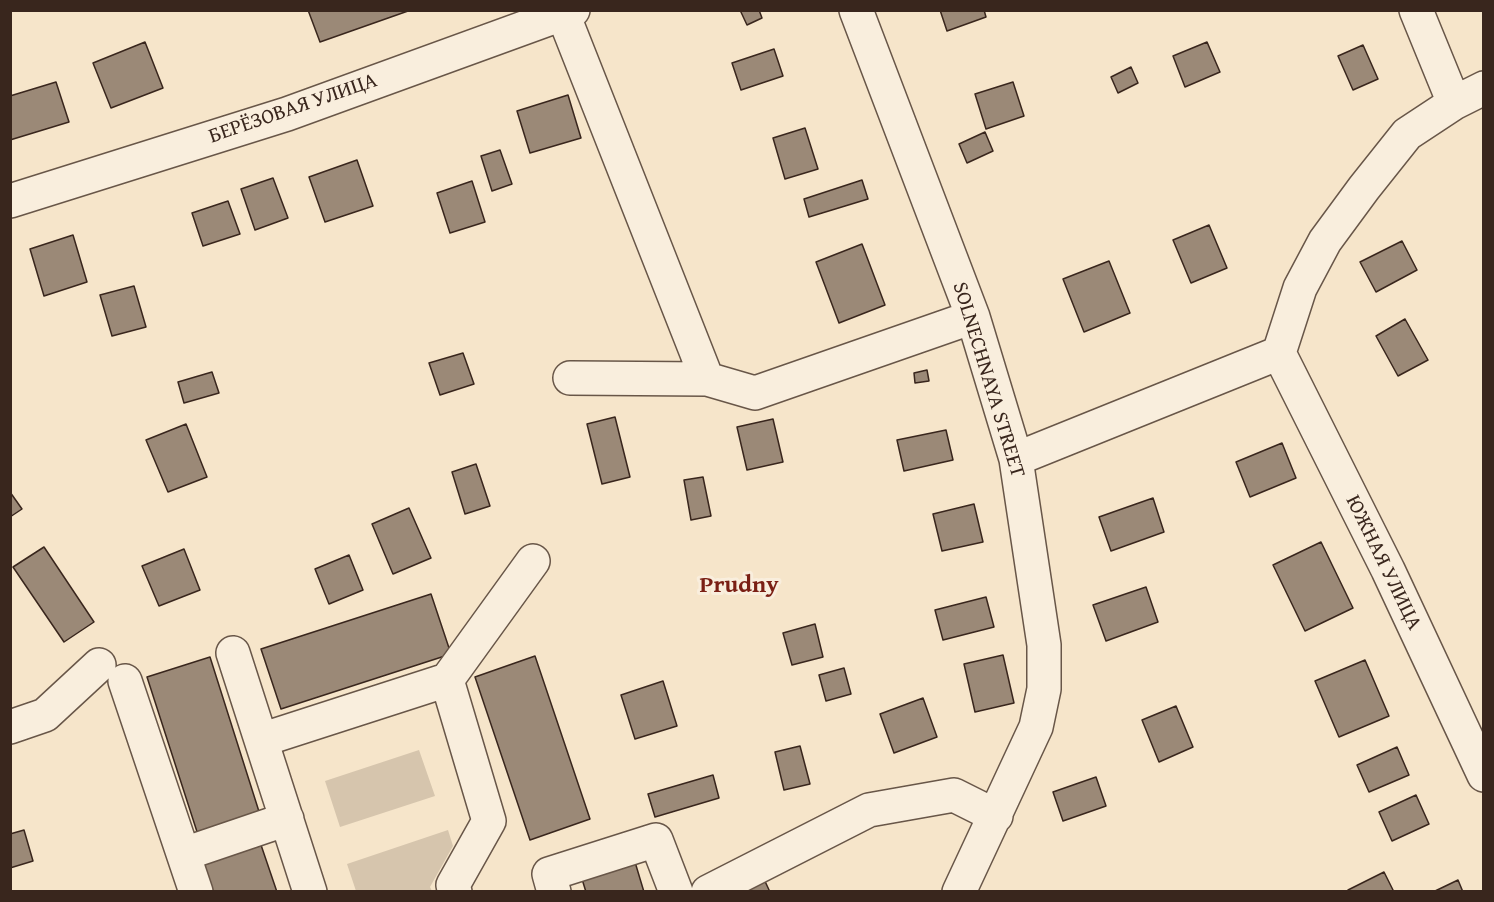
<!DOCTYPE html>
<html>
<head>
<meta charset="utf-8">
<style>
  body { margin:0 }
  #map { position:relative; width:1494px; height:902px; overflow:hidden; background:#f6e5ca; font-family:"Gentium Book Plus",serif }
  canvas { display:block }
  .frame { position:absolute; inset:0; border:12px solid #39261d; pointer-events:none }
</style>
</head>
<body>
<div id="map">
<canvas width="1494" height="902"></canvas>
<div class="frame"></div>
</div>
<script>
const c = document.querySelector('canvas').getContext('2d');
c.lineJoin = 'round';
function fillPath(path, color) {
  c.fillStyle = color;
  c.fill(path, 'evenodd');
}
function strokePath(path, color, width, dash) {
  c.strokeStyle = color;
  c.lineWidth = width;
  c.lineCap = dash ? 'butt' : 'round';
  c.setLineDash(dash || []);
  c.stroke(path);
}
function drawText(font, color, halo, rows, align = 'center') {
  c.font = font + ' "Gentium Book Plus",serif';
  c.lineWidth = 6;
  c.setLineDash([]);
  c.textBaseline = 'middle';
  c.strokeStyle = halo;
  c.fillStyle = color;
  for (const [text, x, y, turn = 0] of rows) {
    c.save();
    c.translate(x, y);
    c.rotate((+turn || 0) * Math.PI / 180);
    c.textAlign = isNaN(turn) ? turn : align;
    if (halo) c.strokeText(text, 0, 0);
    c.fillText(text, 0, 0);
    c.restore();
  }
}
const green = new Path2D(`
  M419 750 435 796 340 827 325 781Z
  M448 830 453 846 430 887 432 891H356L347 864Z`);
const building = new Path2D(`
  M308 10H408V11L320 42Z
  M740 10H759L762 18 747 25Z
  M940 10H984L986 17 947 31Z
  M145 42 163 88 111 108 93 63Z
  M1207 42 1220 72 1185 87 1173 56Z
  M1363 45 1378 79 1353 90 1338 56Z
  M774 49 783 76 741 90 732 63Z
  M1131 67 1138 83 1118 93 1111 77Z
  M56 82 69 122 10 140V96Z
  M1013 82 1024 116 986 129 975 94Z
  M568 95 581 138 530 153 517 111Z
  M805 128 818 169 785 179 773 138Z
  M985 132 993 151 967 163 959 144Z
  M500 150 512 184 492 191 481 156Z
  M357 160 373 206 325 222 309 177Z
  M273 178 288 218 255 230 241 189Z
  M862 180 868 199 809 217 804 199Z
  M472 181 485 222 450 233 437 193Z
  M228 201 240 234 203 246 192 213Z
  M1209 225 1227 268 1191 283 1173 240Z
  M73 235 87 282 44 296 30 249Z
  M1402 241 1417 270 1376 292 1360 262Z
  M862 244 885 305 839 323 816 262Z
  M1109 261 1130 313 1084 332 1063 279Z
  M134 286 146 327 112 336 100 295Z
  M1405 319 1428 360 1398 376 1376 336Z
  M463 353 474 384 440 395 429 363Z
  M927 370 929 381 915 383 914 373Z
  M212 372 219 393 184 403 178 382Z
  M615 417 630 477 602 484 587 424Z
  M773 419 783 462 747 470 737 427Z
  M186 424 207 477 168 492 146 440Z
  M946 430 953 460 904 471 897 440Z
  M1282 443 1296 478 1250 497 1236 462Z
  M476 464 490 506 465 514 452 472Z
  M703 477 711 516 691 520 684 480Z
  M10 492 22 509 10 517Z
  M1153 498 1164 532 1111 551 1099 517Z
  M974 504 983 542 942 551 933 514Z
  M409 508 431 558 393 574 372 524Z
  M1321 542 1353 608 1305 631 1273 565Z
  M44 547 94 622 64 642 13 567Z
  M184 549 200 590 159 606 142 566Z
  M349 555 363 590 329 604 315 569Z
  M1146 587 1158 622 1106 641 1093 605Z
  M431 594 451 654 281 709 261 649Z
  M986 597 994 627 943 640 935 610Z
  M815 624 823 657 792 665 783 633Z
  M1003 655 1014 703 975 712 964 664Z
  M535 656 590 819 530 840 475 677Z
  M210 657 262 821 200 841 147 677Z
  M1365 660 1389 716 1339 737 1315 681Z
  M844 668 851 694 826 701 819 675Z
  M663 681 677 726 635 739 621 695Z
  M923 698 937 737 894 753 880 714Z
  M1176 706 1193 747 1159 762 1142 720Z
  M800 746 810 784 784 790 775 752Z
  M1397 747 1409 775 1369 792 1357 765Z
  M713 775 719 798 655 817 648 794Z
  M1096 777 1106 806 1063 821 1053 792Z
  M1416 795 1429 824 1392 841 1379 812Z
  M24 830 33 861 10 868V834Z
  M260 842 277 892H209L199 863Z
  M635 862 644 892H586L582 879Z
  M1384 872 1394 892H1349L1348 890Z
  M763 877 770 892H731Z
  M1458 880 1463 892H1433Z`);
const minor = new Path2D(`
  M856 10 973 317 1016 459 1044 645V689L1036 727 959 892
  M1416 10 1454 103
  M563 14 707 379
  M10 201 287 114 573 10
  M1279 353 1388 570 1484 775
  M570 378 707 379 755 393 973 317
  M1016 459 1279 353 1300 288 1325 241 1364 188 1407 134 1454 103 1484 88
  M233 653 261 740
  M447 680 533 561
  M125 681 196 892
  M10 727 45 715 99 665
  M184 854 287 819
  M310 892 261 740 447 680 489 821 453 885 455 892
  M554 892 549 874 656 840 676 892
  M708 892 869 810 954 795 996 816`);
const streetNames = [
  ["БЕРЁЗОВАЯ УЛИЦА",293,109,-19],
  ["SOLNECHNAYA STREET",988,380,73],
  ["ЮЖНАЯ УЛИЦА",1383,563,64]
];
const quarterNames = [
  ["Prudny",739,586]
];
fillPath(green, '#d6c5ad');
fillPath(building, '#9b8977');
strokePath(building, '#39261d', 1.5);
strokePath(minor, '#685648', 36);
strokePath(minor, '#f9eedd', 33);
drawText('21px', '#39261d', '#f9eedd', streetNames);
drawText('bold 24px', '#7a1f14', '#f9eedd', quarterNames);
</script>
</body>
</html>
